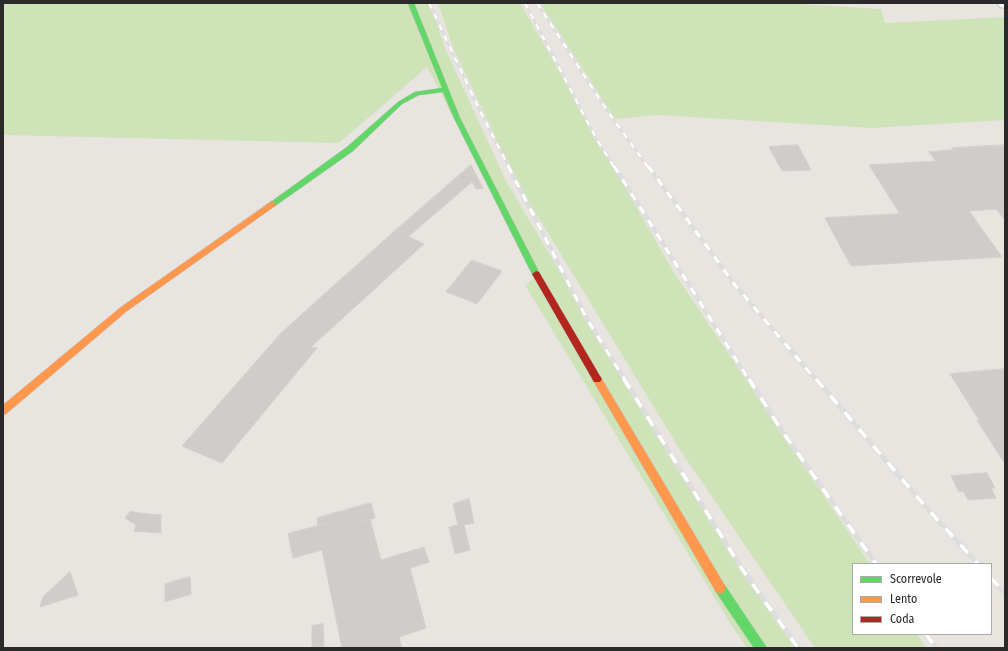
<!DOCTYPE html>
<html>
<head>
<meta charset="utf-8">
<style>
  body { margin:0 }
  #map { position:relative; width:1008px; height:651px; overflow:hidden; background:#e8e4e0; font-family:"Fira Sans Condensed",sans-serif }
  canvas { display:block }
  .frame { position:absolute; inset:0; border:4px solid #2a2a2a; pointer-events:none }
  .legend { position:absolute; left:852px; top:563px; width:140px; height:72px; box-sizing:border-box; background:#fff; border:1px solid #aaa; margin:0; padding:5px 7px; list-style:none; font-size:12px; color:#2a2a2a }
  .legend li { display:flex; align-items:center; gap:8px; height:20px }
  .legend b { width:20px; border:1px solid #aaa }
</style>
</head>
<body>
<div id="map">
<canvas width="1008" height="651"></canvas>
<div class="frame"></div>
<ul class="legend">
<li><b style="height:5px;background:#63d668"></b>Scorrevole</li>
<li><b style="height:5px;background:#ff974d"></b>Lento</li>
<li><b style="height:5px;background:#b3261e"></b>Coda</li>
</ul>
</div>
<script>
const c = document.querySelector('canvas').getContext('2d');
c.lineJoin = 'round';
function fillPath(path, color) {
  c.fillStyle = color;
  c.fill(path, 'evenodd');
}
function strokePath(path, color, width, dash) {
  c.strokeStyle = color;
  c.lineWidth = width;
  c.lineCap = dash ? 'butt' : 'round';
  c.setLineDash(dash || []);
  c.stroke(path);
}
const green = new Path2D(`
  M3 3H431L444 46 506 181 668 454 799 648H747L732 626 525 285 536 277 427 67 339 143 3 135Z
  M438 3H520L673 271 870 564H853V634H917L926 648H815L680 450 515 179 452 45Z
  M540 3H786L881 9 885 23 1005 17V120L871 128 658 115 615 119Z`);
const building = new Path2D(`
  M798 145 811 170 782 171 769 147Z
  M1005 145V153L957 156 952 148Z
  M954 150 957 156 1005 153V220L996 209 969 211 1002 257 930 261 869 165 936 161 929 152Z
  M471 165 483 188 476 189 472 182 409 236 396 230Z
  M900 214 930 261 851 266 825 218Z
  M396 230 424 244 311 347 317 348 222 463 182 446 281 333Z
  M472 260 482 264 457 296 446 292Z
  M482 264 502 271 477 304 457 296Z
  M1005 369V464L977 420H979L950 374Z
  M987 473 995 488H991L996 498 968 500 963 491 959 492 951 476Z
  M469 499 474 523 464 525 470 550 455 554 449 527 458 525 453 504Z
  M371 503 375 518 347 526 345 518 318 525 317 518Z
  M131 511 138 513 161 515V533L134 531 136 525 125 518Z
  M345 518 347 526 370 519 381 560 424 547 429 562 410 568 426 628 399 637 402 648H342L322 550 293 558 288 534Z
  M70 572 78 595 40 607 43 597Z
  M190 577 191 594 165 602V584Z
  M323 624 324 646 312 648V626Z`);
const street = new Path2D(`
  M997 3H1005V8L1000 7Z`);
const fast = new Path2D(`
  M408 3H414L460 118 540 274 539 276H533L454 118 443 92 419 95 402 104 353 151 275 206H269L268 204 347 147 398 102 415 92 442 88Z
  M720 582 724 584 767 648H754L716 592 714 588 716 584Z`);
const slow = new Path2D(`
  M272 201 276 204 275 206 127 311 6 414 3 415V405L121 307Z
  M597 375 600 376 724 584 726 588 724 592 720 594 716 592 594 382 592 379 594 376Z`);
const jam = new Path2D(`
  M536 271 539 272 600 376 602 379 600 382H594L532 274Z`);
const railFar2 = new Path2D(`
  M429 3 481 113 509 167
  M525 3 597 140 614 167
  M537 3 608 112 648 167`);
const railFar1 = new Path2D(`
  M508 166 587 319 625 380
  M614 166 749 380
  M648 166 735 285 816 380`);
const rail = new Path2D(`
  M624 379 742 569 798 648
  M749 379 782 431 876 564
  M816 379 925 506 978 564
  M991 578 1005 593
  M926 634 936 648`);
fillPath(green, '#cfe3b9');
fillPath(building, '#cfccc9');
strokePath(building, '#d3d0cc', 1);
strokePath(street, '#c2c1c1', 2);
strokePath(fast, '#c2c1c1', 1);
strokePath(slow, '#c2c1c1', 1);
strokePath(jam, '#c2c1c1', 1);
fillPath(street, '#fcfbfa');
fillPath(fast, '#63d668');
fillPath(slow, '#ff974d');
fillPath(jam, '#b3261e');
strokePath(railFar2, '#deddde', 3);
strokePath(railFar1, '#deddde', 4.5);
strokePath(rail, '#deddde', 5);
strokePath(railFar2, '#fff', 2, [6]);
strokePath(railFar1, '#fff', 3, [8]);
strokePath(rail, '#fff', 3.5, [11]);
</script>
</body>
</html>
